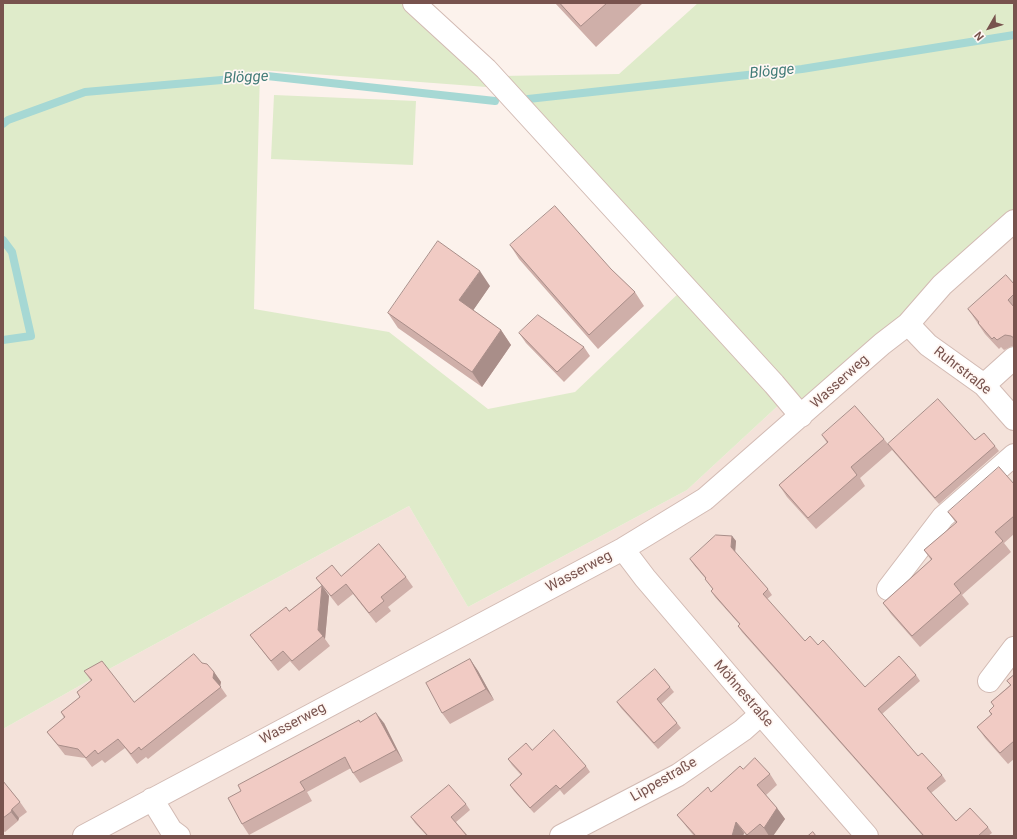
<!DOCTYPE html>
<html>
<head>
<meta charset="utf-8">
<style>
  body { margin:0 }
  #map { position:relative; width:1017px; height:839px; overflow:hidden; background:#fcf2ec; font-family:Roboto,sans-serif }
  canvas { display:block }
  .frame { position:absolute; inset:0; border:4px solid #78534e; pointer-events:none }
  .north { position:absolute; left:969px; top:8px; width:40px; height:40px; -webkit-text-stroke:3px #fff7f3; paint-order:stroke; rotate:231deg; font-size:11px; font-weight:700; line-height:16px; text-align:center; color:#78534e }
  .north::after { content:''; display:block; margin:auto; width:14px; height:18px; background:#78534e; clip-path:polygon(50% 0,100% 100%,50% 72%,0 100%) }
</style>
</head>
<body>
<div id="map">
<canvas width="1017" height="839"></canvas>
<div class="frame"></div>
<div class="north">N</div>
</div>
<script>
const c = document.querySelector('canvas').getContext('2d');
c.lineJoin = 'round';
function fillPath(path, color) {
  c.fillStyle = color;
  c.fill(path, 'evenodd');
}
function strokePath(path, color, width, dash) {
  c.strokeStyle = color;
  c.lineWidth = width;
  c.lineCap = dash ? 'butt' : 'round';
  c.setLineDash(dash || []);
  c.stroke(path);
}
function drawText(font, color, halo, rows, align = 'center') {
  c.font = font + ' Roboto,sans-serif';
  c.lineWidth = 3.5;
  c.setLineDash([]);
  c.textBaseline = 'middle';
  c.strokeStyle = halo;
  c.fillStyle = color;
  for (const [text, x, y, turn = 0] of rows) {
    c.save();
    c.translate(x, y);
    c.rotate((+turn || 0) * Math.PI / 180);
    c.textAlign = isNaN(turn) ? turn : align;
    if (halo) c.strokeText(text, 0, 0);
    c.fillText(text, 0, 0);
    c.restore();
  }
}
const residential = new Path2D(`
  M1014 231V836H3V729L111 668 409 506 468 607 687 490 782 402 803 424 945 292Z`);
const green = new Path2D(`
  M3 3H407L500 88 260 70 254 309 389 332 488 409 575 392 682 290 782 402 687 490 468 607 409 506 111 668 3 729Z
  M698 3H1014V215L905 319 811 396 798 400 501 76 619 74Z
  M274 95 416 101 413 165 271 159Z`);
const stream = new Path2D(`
  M528 99 802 69 1014 35
  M3 124 8 120 85 92 267 76 495 101
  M3 240 12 252 31 336 3 340`);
const minor = new Path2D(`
  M414 3 486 69 774 384 801 416
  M908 324 928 345 984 385 1014 419
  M984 385 1014 358
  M623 549 645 578 761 714 867 836
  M888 589 943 517 1014 455
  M989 681 1014 648
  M152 799 171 830 179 836
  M84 836 623 549 705 499 882 344 908 324 942 285 1014 221
  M561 836 678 775 743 730 761 714`);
const wall = new Path2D(`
  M555 3H643L596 47Z
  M510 245 611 269 635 292 644 306 598 349 519 259Z
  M1014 284V346H1012L1004 350 1001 347 999 349 985 334 968 309Z
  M490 286 473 310 501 330 511 345 482 387 398 328 388 313Z
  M519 333 584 347 590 356 564 382 526 343Z
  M822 435 884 439 888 444 975 440 995 446 999 451 939 504 892 450 860 478 865 486 816 529 787 497 779 485 827 443Z
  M1014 484V534L1004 543 1011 552 962 595 969 604 920 647 891 614 883 603 931 560 924 550 956 523 948 512Z
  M732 536 736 541 735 552 768 589 772 595 767 599 805 641 818 645 865 687 916 675 920 681 882 714 918 756 942 775 946 781 931 793 956 821 988 827 992 833 988 836H923L742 632 738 626 740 625 715 597 711 591 713 589 705 579V578L694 565 690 559Z
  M341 576 406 577 413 587 388 607 391 611 376 623 353 594 338 606 324 588 329 596 325 639 330 646 299 671 290 661 278 671 250 635 289 611 322 586 316 578Z
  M470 659 478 671 494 700 450 724 442 713Z
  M202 663 214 672 221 682 220 686 227 696 148 759 146 757 137 764 125 748 105 763 102 760 92 767 85 758 65 755 47 732 64 718 61 712 80 697 91 681 84 671 134 702Z
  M1014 675V759L1008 764 985 738 977 727 991 715 989 711 994 706 991 702 1010 685 1007 681Z
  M670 687 674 692 661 704 677 723 681 728 658 749 621 708 617 702Z
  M361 722 384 723 403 761 360 783 353 773 351 768 307 792 312 801 249 835 242 824 241 791Z
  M532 750 586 766 590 772 564 795 560 790 534 813 514 791 510 785 521 775 512 765 508 759Z
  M743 769 770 774 777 785 766 795 777 808 785 819 773 836H768V835L766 836H747L744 833 743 836H694L685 825 677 815 711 792Z
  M3 781 20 802 27 812 19 818 18 821 5 832 3 831Z
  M466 804 470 810 456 822 468 836H427L415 823 411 817Z`);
const shadedWall = new Path2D(`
  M480 271 490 286 470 315 459 300Z
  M501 330 511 345 482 387 472 372Z
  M732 536 736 541 735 553 731 547Z
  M322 586 329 596 325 639 318 630Z
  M470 659 478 671 494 700 486 689Z
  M214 672 221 682 220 687 213 678Z
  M376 713 384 723 403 761 396 750Z
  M777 808 785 819 773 836H769L764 828Z
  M12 809 19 818 18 821 11 812Z
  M736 822 744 833 743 836H732Z`);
const building = new Path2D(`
  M560 3H607L581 26Z
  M555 206 611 269 635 292 589 335 510 245Z
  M438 241 480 271 459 300 501 330 472 372 388 313Z
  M1006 275 1014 284V294L1008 300 1014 307V338L1011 336 1005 335 997 340 994 337 992 339 978 323 979 322 968 309Z
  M538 315 584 347 557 372 519 333Z
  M938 399 975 440 984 433 995 446 935 498 888 444Z
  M855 406 884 439 851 467 857 475 808 518 779 485 828 442 822 435Z
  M999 467 1014 484V516L995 532 1003 541 954 584 961 593 912 636 883 603 932 559 924 550 957 522 948 512Z
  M716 535 732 536 731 547 768 589 763 594 805 641 810 636 818 645 823 640 865 687 899 656 916 675 878 709 918 756 922 753 942 775 927 788 956 821 970 808 988 827 978 836H924L738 626 740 624 711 591 713 589 705 579 706 578 690 559Z
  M379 544 406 577 381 597 384 601 369 613 346 584 331 596 316 578 332 565 341 576Z
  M322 586 318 630 323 636 292 661 283 651 271 661 250 635 286 607 289 611Z
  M194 654 202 663 207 664 214 672 213 678 221 687 141 750 139 747 131 754 118 739 98 754 95 750 86 758 78 749 58 745 47 732 65 717 61 712 80 697 77 692 92 680 84 671 102 661 134 702Z
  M470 659 486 689 442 713 426 683Z
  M655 669 670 687 657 699 677 723 654 743 617 702Z
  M1014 675V741L1000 753 977 727 992 714 989 711 994 706 991 702 1011 685 1007 681Z
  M376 713 396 750 353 773 345 757 300 782 305 790 242 824 228 798 241 791 238 785 359 720 360 722Z
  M554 730 586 766 560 789 556 785 530 808 510 785 522 774 508 759 526 743 532 750Z
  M755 758 770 774 757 785 777 808 764 828 760 824 747 835 736 822 732 836H696L677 815 708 787 711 792 740 766 743 769Z
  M3 781 20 802 12 809 11 812 3 818Z
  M449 785 466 804 451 817 467 836H428L411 817Z
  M813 832 816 836H808Z`);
const streetNames = [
  ["Ruhrstraße",962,371,38],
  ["Wasserweg",840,382,-42],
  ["Wasserweg",579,572,-28],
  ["Möhnestraße",743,694,49],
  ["Wasserweg",293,724,-28],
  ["Lippestraße",664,780,-30]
];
const waterNames = [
  ["Blögge",772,72,-6],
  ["Blögge",246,78,-3]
];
fillPath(residential, '#f4e2da');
fillPath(green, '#dfebca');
strokePath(stream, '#a6d8d4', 8);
strokePath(minor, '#d2bab3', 24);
strokePath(minor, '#fff', 22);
fillPath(wall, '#cfafa9');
fillPath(shadedWall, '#a98e89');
fillPath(building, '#f1cbc4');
strokePath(building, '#a98e89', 1);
drawText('14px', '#78534e', '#fff7f3', streetNames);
drawText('italic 15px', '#427c78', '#fff7f3', waterNames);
</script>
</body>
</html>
